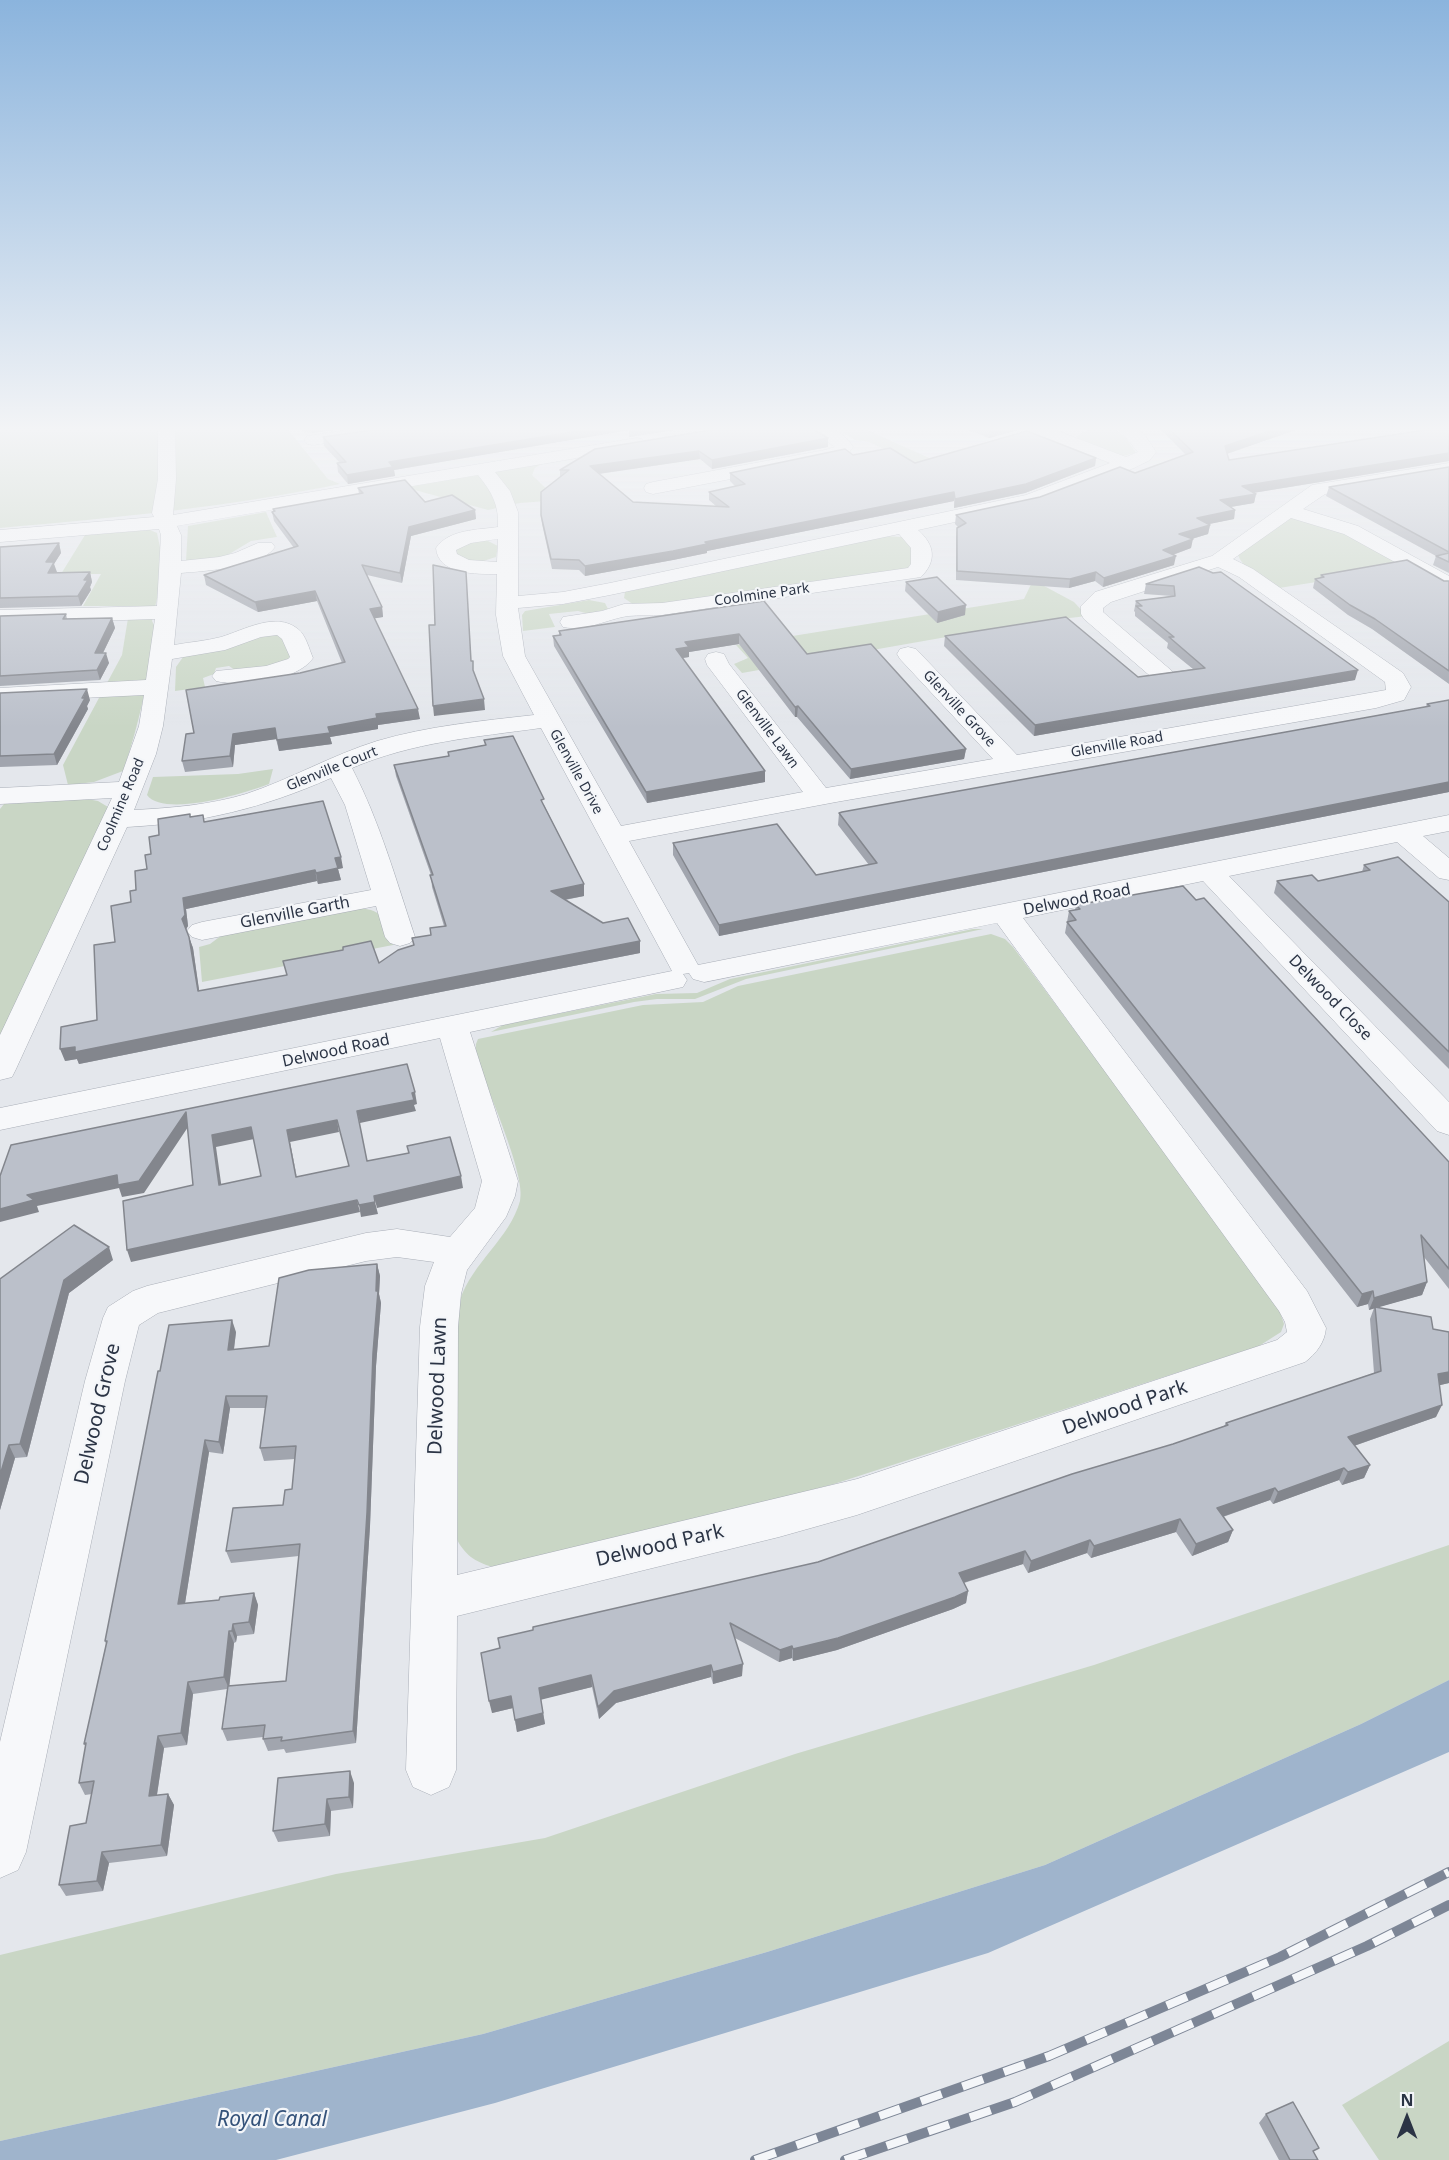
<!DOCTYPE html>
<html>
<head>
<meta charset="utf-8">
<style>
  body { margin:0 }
  #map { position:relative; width:1449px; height:2160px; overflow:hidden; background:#e4e7ec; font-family:"Noto Sans",sans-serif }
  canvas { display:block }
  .north { position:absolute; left:1377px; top:2088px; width:60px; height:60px; -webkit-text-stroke:4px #f4f6f9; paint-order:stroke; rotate:0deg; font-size:16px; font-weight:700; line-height:24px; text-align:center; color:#2b3445 }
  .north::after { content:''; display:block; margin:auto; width:21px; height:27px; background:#2b3445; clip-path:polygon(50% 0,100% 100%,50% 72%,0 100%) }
</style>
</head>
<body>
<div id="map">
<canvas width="1449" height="2160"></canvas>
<div class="north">N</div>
</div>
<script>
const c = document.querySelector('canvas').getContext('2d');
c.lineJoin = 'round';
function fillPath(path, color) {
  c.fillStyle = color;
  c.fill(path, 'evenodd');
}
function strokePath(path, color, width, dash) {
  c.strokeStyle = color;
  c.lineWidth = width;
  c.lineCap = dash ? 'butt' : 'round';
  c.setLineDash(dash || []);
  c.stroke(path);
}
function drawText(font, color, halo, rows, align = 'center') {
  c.font = font + ' "Noto Sans",sans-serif';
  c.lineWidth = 4.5;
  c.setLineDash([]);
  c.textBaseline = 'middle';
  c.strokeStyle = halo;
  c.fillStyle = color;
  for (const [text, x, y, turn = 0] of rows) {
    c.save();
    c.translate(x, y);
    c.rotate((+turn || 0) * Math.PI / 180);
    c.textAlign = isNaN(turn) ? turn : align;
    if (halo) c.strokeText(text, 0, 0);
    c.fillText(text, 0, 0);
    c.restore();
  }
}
const green = new Path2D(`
  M0 426H285L328 479 340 484C228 507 113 518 0 528Z
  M831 426H858L954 469 934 474 900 453 890 452 869 442 855 440Z
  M1111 426 1126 438 1136 453 1123 456 1080 440 1076 436 1093 428Z
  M545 462 535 468 532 475 553 495 574 499 520 503 488 510 400 486Z
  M266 512 277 537 251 541 221 559 186 561 188 526Z
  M1293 516 1333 526 1410 567 1279 588C1267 580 1239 568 1238 553Z
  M150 530 157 533 163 561 160 585 152 621 157 631C148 678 139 726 123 771L94 782 68 785 63 765 122 655 128 618 135 606H83L101 574H61L85 535Z
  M883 536 902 537 914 546 910 570 674 604 634 605 624 598 625 592Z
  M484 539 498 546 496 557 477 563 455 558 454 548Z
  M1033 580 1074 602 1087 616 1026 623 742 673 734 664 748 658 736 645 1024 599Z
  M589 600 605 603 608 609 589 614 578 611 549 614 555 627 523 631 522 615 525 611Z
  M278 633 285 640 293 658 287 664 235 670 229 666 216 668 214 674 203 678 205 687 175 691 176 667 183 657Z
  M273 769 269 784C246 793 164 818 147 795L153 777 238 774Z
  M87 799 98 801 108 807 0 1039V809L4 804Z
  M358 908C386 910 385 921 393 945L202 982 199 947 210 944 226 932Z
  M973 929H983L746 979 695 999H657L634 1002 491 1032 503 1025 656 994 697 993 730 979Z
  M991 934 1005 939 1013 947 1277 1303 1284 1324 1281 1332 1259 1346 834 1484 686 1523 492 1567C474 1561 465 1555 456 1538L458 1327C458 1319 458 1308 460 1300 472 1263 510 1238 520 1201 527 1176 485 1084 475 1056L476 1044 478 1039 643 1005 703 1002 738 986Z
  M1449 1545V1680L1361 1724 1045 1865 767 1952 483 2034 0 2141V1955L336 1874 545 1838 795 1754 1094 1665Z
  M1449 2041V2160H1379L1342 2105Z`);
const water = new Path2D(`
  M1449 1680V1752L988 1953 495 2103 276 2160H0V2141L483 2034 767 1952 1045 1865 1361 1724Z`);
const minor = new Path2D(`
  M158 426H175L176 479 173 515 636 438 642 439 645 443 642 447 636 448 495 472 510 491 518 512V596L563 592 610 583 1026 495 1110 463 1025 430 1023 426H1045L1126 457 1138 452 1116 426H1134L1145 435 1156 452 1150 460 1134 468 1038 504 918 530C935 545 937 561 921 577L662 615C651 616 639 615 628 616 607 619 586 632 563 627L560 622 563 617 602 611 624 604 662 603 908 568 911 564V548L899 534 610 595 563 604 518 608 525 656 621 826 803 792 707 665 705 659 708 654 716 652 724 654 729 664 826 788 993 759 900 659 897 654 900 649 908 647 916 649 1017 755 1386 690 1385 682 1239 577 1218 567 1111 602 1103 608V612L1172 671 1176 676 1172 681 1164 683 1156 681 1084 619 1081 614V606L1095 592 1212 556 1312 485 1449 463V473L1325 494 1303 509 1358 526 1449 576V590L1442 588 1344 534 1291 518 1233 559 1253 569 1403 673 1411 687 1404 700 1376 708 836 802 629 841 698 965 1449 815V831L1423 836 1449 858V880L1439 878 1397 842 1229 876 1449 1102V1135L1437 1131 1203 881 1023 918 1307 1291 1326 1328C1325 1342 1316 1354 1305 1362L857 1515 779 1537 457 1616 456 1770 449 1787 431 1795 413 1787 406 1770 420 1327 425 1286 434 1262 397 1257 366 1261 158 1313 139 1325 125 1381 26 1852 18 1870 0 1878V1742L85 1381 103 1318 108 1307 133 1291 147 1286 366 1233 397 1229 450 1237 475 1208 482 1181 440 1038 0 1130V1108L672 971 541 728C476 737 413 742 352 768 380 822 396 880 415 937L410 943 400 946 390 943 385 937 376 906 202 940 192 937 187 931 192 925 202 922 371 890 345 805 331 778C263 808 202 823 127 827L16 1069 12 1077 0 1080V1035L112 798 0 804V788L119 782 139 726 144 695 0 702V688L146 680 155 619 0 624V610L157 606 161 535 159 529 0 542V530L154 517 152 513 158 479ZM478 475C492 492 499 505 498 527 478 530 449 529 436 548 438 575 477 574 497 574L496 615 503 656 534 715C481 721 428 726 377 741 332 755 291 779 246 794 210 805 171 808 134 810L156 754 163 726 172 659 225 650 261 637 277 635 282 639 290 657 288 659 266 666 216 671 212 676 216 681C241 687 298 681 313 658 309 649 306 635 298 629 276 611 244 630 221 637 206 641 190 642 174 645L181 573C204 571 261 568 275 547L272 543H258L235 553 219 557 181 561V535L177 526ZM498 539 497 562 469 560 457 554 456 550 471 543ZM997 923 1279 1311 1285 1322 1287 1332 1277 1340 857 1479 457 1575 458 1327 461 1294 467 1270 506 1217 515 1196 518 1181 470 1032 683 987 687 980 683 974 689 973 693 979 704 982Z
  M376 426H416L413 430 407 431 313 445 307 444 304 440 307 436 313 435Z
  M809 426C828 426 842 429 853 447L848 454 829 460 653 494 646 492 644 488 646 484 653 482 825 450 835 447 811 430Z`);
const rail = new Path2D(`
  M755 2160 1049 2056 1280 1957 1449 1872
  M845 2160 1015 2102 1367 1946 1449 1905`);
const wall = new Path2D(`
  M298 426H364L312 433 304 432Z
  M402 426H700L629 437V430L394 470 395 476 348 484 338 472 337 463H340L324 446 323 437Z
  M736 426 828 447 712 469 700 459 599 474 633 502 717 507 709 500V492L735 486 730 481V473L853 455 915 463 1096 458 1095 466 1025 493 954 508V501L707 551V553L673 560 585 576 579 570 552 569 542 524 541 515 560 477V470Z
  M958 426H1023L1022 429 989 438Z
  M1157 426H1307L1227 454 1229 460 1432 429 1433 426H1449V461L1253 493 1256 494 1254 503 1231 507 1235 510 1234 519 1208 524 1210 525 1208 534 1192 539 1191 548 1173 555 1174 565 1103 587 1095 581 1069 588 956 580V537L957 528 958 527 955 524 956 515 1040 497 1135 473 1186 455Z
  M1449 467V573L1433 565 1436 556 1326 496 1329 487Z
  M358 488 425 502 475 510 476 519 411 536 402 583 367 575 382 607 383 617 374 618 420 719 378 725V729L330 737 332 744 279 751 276 739 235 745 233 767 185 772 182 761 194 733 300 673 342 663 317 601 258 612 206 585 204 575 294 548 274 521 272 512 273 511V509L359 494Z
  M59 543 61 553 54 564 56 573 90 572 92 582 90 587 91 590 81 606 0 608V547Z
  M1199 567 1355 680 1034 736 944 646 945 636 1138 677 1193 669 1167 648 1168 643 1135 616V612L1134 611 1136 601 1172 596 1144 594 1146 584Z
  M1321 575 1449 582V684L1372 629 1348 615 1313 588 1315 579 1320 578Z
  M906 582 965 615 937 623 905 591Z
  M764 601 807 654 966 749 964 759 850 779 797 717H795L739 644 689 652V657L682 658 765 782 647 803 554 646 553 636 559 635V631Z
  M66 614 67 619 112 618 115 628 103 653 109 663 100 680 0 686V616Z
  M0 693 90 700 87 706 88 709 57 765 0 767Z
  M1449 700V792L719 936 673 855V843L816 875 869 865 838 825 839 813 1426 707 1427 704Z
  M484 740 544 805 584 884V896L565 900 640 953 328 1014 79 1064 77 1059 65 1061 97 1020 115 942 136 890 147 869 151 854 159 835 191 817 343 868 338 869 341 880 318 884 317 881 186 909 188 926 186 929 189 937 193 948 199 991 379 963 414 945 412 938 431 935 430 928 444 926 432 887 431 875 396 776 394 765 448 756V752L485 745Z
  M1364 865 1449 902V1069L1274 893 1277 881H1318L1362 872Z
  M1076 905 1449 1162V1289L1424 1257 1427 1282 1422 1295 1378 1307 1433 1329 1449 1332V1383L1440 1385 1436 1417 1354 1446 1370 1465 1364 1478 1342 1485 1339 1480 1273 1504 1270 1500 1223 1517 1233 1530 1228 1542 1192 1556 1176 1532 1091 1558 1087 1553 1028 1573 1023 1564 964 1583 968 1591 966 1603 953 1609 837 1650 793 1661 792 1658 779 1662 735 1638 742 1676 713 1684 711 1677 616 1703 599 1719 592 1687 541 1699 545 1724 517 1732 513 1708 492 1713 500 1648 818 1562 1173 1444 1224 1426 1226 1423 1374 1373 1370 1319 1374 1308 1369 1310 1368 1304 1357 1307 1065 933 1069 911 1075 910Z
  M113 1260 69 1293 27 1457 15 1458 0 1510V1279Z
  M377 1264 380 1276 379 1294 381 1303 376 1366 370 1526 356 1743 286 1753 284 1749 268 1751 263 1739V1737L227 1741 222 1729 227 1689 193 1694 187 1745 164 1748 157 1795 168 1794 174 1805 167 1856 109 1863 103 1891 66 1896 59 1885 86 1823 92 1794 85 1795 79 1783 86 1747 84 1744 106 1644 105 1641 160 1371 236 1332 234 1350 269 1346ZM230 1408H265L260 1448 264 1461 295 1459 292 1489 283 1505 226 1551 231 1563 299 1556 286 1681 229 1686 234 1643 236 1642 237 1636 254 1634 258 1605 254 1593 219 1600 185 1603 209 1452 223 1454Z
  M354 1783 353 1808 331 1811 330 1836 278 1842 273 1831Z
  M1266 2114 1314 2154 1318 2160H1279L1259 2123Z`);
const shadedWall = new Path2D(`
  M311 426H364L312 433Z
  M609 426H700L629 437V430L394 470 395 476 348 484 347 475 389 462Z
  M1004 426H1023L1022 429 989 438 990 429Z
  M1285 426H1307L1223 455 1225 446Z
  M828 438V447L712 469V460Z
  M699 451 700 459 590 475V466Z
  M1449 453V461L1240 495 1242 486Z
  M1096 458 1095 466 1025 493 954 508 955 499Z
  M954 492V501L707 551V553L673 560 585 576V566Z
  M1256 494 1254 503 1218 509 1220 500Z
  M475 510 476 519 411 536 402 583 400 573 409 527Z
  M1235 510 1234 519 1195 527 1197 518Z
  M1210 525 1208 534 1178 543 1179 534Z
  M1193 539 1191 548 1161 559 1163 550Z
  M59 543 61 553 54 564 57 572 51 583 48 573 46 562Z
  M1176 556 1174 565 1103 587 1104 578Z
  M90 572 92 582 90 587 91 590 81 606 78 596 84 580Z
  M1096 572 1095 581 1069 588 1070 579Z
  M315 591 317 601 258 612 255 602Z
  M966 605 965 615 937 623 938 612Z
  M382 607 383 617 371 619 370 609Z
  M112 618 115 628 98 663 95 653Z
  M739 634V644L689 652V657L676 659V649L685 642Z
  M106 653 109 663 100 680 97 670Z
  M1358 670 1355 680 1034 736 1035 725Z
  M87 689 90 700 87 706 88 709 57 765 54 754Z
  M484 699 485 710 434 716 433 706Z
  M798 706 797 717H795V707Z
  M418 709 420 719 378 725V729L330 737 332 744 279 751 277 740 376 714Z
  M275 728 277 739 235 745 233 767 230 756 233 734Z
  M966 749 964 759 850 779 851 769Z
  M765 771V782L647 803 646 792Z
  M1449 782V792L719 936V925Z
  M341 857 343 868 338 869 341 880 318 884 316 873 335 858Z
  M315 870 317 881 186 909 188 926 185 931 182 919 183 898Z
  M584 884V896L552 902 551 891Z
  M189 937 193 948 201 1003 198 991Z
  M640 941V953L328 1014 79 1064 77 1059 65 1061 60 1049 325 1002Z
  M415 1092 417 1104 414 1105 416 1111 360 1123 357 1111Z
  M186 1112 190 1124 144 1193 122 1197 119 1188 37 1206 39 1212 0 1222V1209Z
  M337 1120 339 1132 290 1142 299 1189 287 1130Z
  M251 1127 254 1139 216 1147 223 1197 219 1185 212 1135Z
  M461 1176 463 1188 377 1208 374 1196Z
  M357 1200 360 1212 131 1262 127 1250Z
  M375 1202 378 1214 361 1217 359 1205Z
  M109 1247 113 1260 69 1293 27 1457 20 1444 64 1280Z
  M377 1264 380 1276 379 1294 381 1303 376 1366 370 1526 356 1743 353 1731Z
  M1427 1282 1422 1295 1369 1310 1374 1298Z
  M1373 1291 1368 1304 1357 1307 1362 1294Z
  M232 1320 236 1332 232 1363 228 1350Z
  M1449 1372V1383L1432 1387 1438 1374Z
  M226 1396 230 1408 223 1454 219 1442Z
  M1442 1405 1436 1417 1342 1450 1348 1437Z
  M205 1440 209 1452 183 1616 178 1604Z
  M9 1445 15 1458 0 1510V1475Z
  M1370 1465 1364 1478 1342 1485 1348 1472Z
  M1344 1468 1339 1480 1273 1504 1278 1492Z
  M1275 1488 1270 1500 1213 1520 1217 1508Z
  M1180 1519 1176 1532 1091 1558 1094 1546Z
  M1233 1530 1228 1542 1192 1556 1196 1544Z
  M1090 1540 1087 1553 1028 1573 1031 1561Z
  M1025 1551 1023 1564 956 1585 959 1573Z
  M968 1591 966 1603 953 1609 837 1650 793 1661V1649Z
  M254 1593 258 1605 254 1634 249 1622Z
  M233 1624 237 1636 236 1642 232 1631Z
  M229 1631 234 1643 229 1689 224 1677Z
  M792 1646V1658L779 1662 780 1650Z
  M743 1664 742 1676 713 1684V1672Z
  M711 1665V1677L616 1703 599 1719 598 1707 614 1691Z
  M591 1675 592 1687 540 1700 539 1688Z
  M188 1682 193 1694 187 1745 181 1733Z
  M511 1696 513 1708 492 1713 489 1701Z
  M543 1713 545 1724 517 1732 515 1720Z
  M158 1736 164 1748 155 1807 149 1796Z
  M350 1771 354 1783 353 1808 349 1797Z
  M168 1794 174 1805 167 1856 161 1845Z
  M327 1799 331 1811 330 1836 325 1824Z
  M102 1852 109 1863 103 1891 97 1881Z`);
const building = new Path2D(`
  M402 426H609L389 462 393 467 347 475 337 463 346 462 323 437Z
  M635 426H650L629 429Z
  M736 426H808L828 438 712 460 699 451 590 466 633 502 729 507 709 492 745 484 730 473 845 449 853 455 890 448 915 463 1027 431 1096 458 1026 484 955 499 954 492 705 542 707 544 673 551 585 566 579 560 551 559 541 515V492L569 470H560L595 449Z
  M979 426H1004L990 429Z
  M1166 426H1285L1225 446 1229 460 1438 428 1433 426H1449V453L1242 486 1256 494 1220 500 1235 510 1197 518 1210 525 1179 534 1193 539 1163 550 1176 556 1104 578 1096 572 1070 579 957 571V528L966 523 956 515 1040 497 1120 467 1135 473 1193 452Z
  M1449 467V552L1329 487Z
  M405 480 425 502 452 495 475 510 409 527 400 573 362 565 382 607 370 609 418 709 376 714 377 718 328 727 330 733 277 740 275 728 233 734 230 756 182 761 186 734 194 733 186 690 300 673 345 662 315 591 255 602 204 575 298 546 272 512 275 511 273 509 363 493 358 488Z
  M59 543 46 562H54L48 573 90 572 84 580H88L78 596 0 598V547Z
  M1449 553V562L1436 556Z
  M1407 560 1444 581H1449V671L1375 619 1350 605 1315 579 1324 577 1321 575Z
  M433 565 466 572 471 661H473V670L484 699 433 706 429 625H435Z
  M1199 567 1213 573 1221 572 1358 670 1035 725 945 636 1066 617 1138 677 1205 668 1169 637H1174L1136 606H1142L1136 601 1175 596 1174 586 1146 584Z
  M937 577 966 605 938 612 906 582Z
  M764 601 807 654 871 644 966 749 851 769 798 706 795 707 739 634 685 642 689 647 676 649 765 771 646 792 553 636 561 635 559 631Z
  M66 614 63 619 112 618 95 653H106L97 670 0 676V616Z
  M87 689 82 698H85L54 754 0 756V693Z
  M1449 700V782L719 925 673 843 777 824 816 875 877 863 839 813 842 812 1430 706 1427 704Z
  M513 736 544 799 541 800 584 884 551 891 603 923 628 918 640 941 325 1002 75 1052V1047L60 1049 61 1027 97 1020 94 945 115 942 111 906 131 902 130 891 136 890 135 871 147 869 145 855 151 854 149 837 159 835 158 819 190 814V817L203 815 204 822 323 801 341 857 335 858 338 868 316 873 315 870 183 898 185 915 182 919 189 937 198 991 287 975 283 961 343 950V947L371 941 379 963 398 950 414 945 412 938 431 935 430 928 446 926 430 875H433L394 765 449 756 448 752 486 745 484 740Z
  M1398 857 1449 902V1052L1277 881 1312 875 1318 881 1370 870 1364 865Z
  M1183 886 1196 900 1204 898 1449 1162V1269L1421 1235 1427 1282 1374 1298 1373 1291 1362 1294 1067 922 1076 920 1069 911 1080 909 1076 905Z
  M407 1064 415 1092 412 1093 414 1100 357 1111 367 1161 409 1153 407 1146 450 1137 461 1176 374 1196 375 1202 359 1205 357 1200 127 1250 123 1201 193 1185 186 1112 139 1181 118 1185 117 1175 27 1195 34 1200 0 1209V1176L11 1145ZM337 1120 349 1166 296 1177 287 1130ZM251 1127 261 1176 219 1185 212 1135Z
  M74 1225 109 1247 64 1280 20 1444 9 1445 0 1475V1279Z
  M377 1264 376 1291H378L373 1353 367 1513 353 1731 281 1741 282 1737 263 1739 265 1725 222 1729 228 1686 286 1681 300 1544 226 1551 233 1508 283 1505 285 1490 292 1489 296 1446 260 1448 267 1396H226L219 1442 205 1440 178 1604 219 1600 220 1597 254 1593 249 1622 233 1624 232 1631H229L224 1677 188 1682 181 1733 158 1736 149 1796 168 1794 161 1845 102 1852 97 1881 59 1885 70 1826 86 1823 94 1781 79 1783 86 1743 84 1744 107 1641H105L158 1371H160L169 1325 232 1320 228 1350 269 1346 279 1278 309 1270Z
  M1375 1307 1431 1317 1433 1329 1449 1332V1372L1438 1374 1442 1405 1348 1437 1370 1465 1348 1472 1344 1468 1278 1492 1275 1488 1217 1508 1233 1530 1196 1544 1180 1519 1094 1546 1090 1540 1031 1561 1025 1551 959 1573 968 1591 955 1597 838 1638 793 1649 792 1646 780 1650 730 1623 743 1664 713 1672 711 1665 614 1691 598 1707 591 1675 539 1688 543 1713 515 1720 511 1696 489 1701 481 1653 500 1648 498 1638 533 1630V1627L818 1562 1072 1474 1173 1444 1228 1425 1226 1423 1381 1371Z
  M350 1771 349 1797 327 1799 325 1824 273 1831 278 1778Z
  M1293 2102 1319 2148 1313 2151 1318 2160H1290L1266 2114Z`);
const farStreetnames = [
  ["Coolmine Park",762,595,-8],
  ["Glenville Grove",959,709,47],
  ["Glenville Lawn",767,729,53],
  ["Glenville Road",1117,745,-10],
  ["Glenville Court",332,769,-22],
  ["Glenville Drive",576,772,61],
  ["Coolmine Road",121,805,-67]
];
const streetNames = [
  ["Delwood Road",1077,900,-11],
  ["Glenville Garth",295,913,-11],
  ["Delwood Close",1330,998,46],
  ["Delwood Road",336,1051,-12]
];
const nearStreetnames = [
  ["Delwood Lawn",438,1386,-88],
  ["Delwood Park",1125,1408,-19],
  ["Delwood Grove",98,1414,-77],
  ["Delwood Park",660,1546,-13]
];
const nearWaternames = [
  ["Royal Canal",272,2120]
];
fillPath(green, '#c9d6c5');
fillPath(water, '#9fb4cc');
strokePath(minor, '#a9aeb7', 1);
fillPath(minor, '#f7f8fa');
strokePath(rail, '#7d8696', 10);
strokePath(rail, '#f4f6f9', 8, [22]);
fillPath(wall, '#a1a5ae');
fillPath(shadedWall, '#83868d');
fillPath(building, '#bbc0ca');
strokePath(building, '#83868d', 1.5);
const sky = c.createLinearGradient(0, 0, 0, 728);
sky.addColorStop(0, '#8bb4dd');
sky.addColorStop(0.59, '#f3f4f6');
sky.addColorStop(1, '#f3f4f600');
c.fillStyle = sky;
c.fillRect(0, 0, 1449, 728);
drawText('14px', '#2b3445', '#f4f6f9', farStreetnames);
drawText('16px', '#2b3445', '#f4f6f9', streetNames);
drawText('20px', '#2b3445', '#f4f6f9', nearStreetnames);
drawText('italic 21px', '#34527a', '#f4f6f9', nearWaternames);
</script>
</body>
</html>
